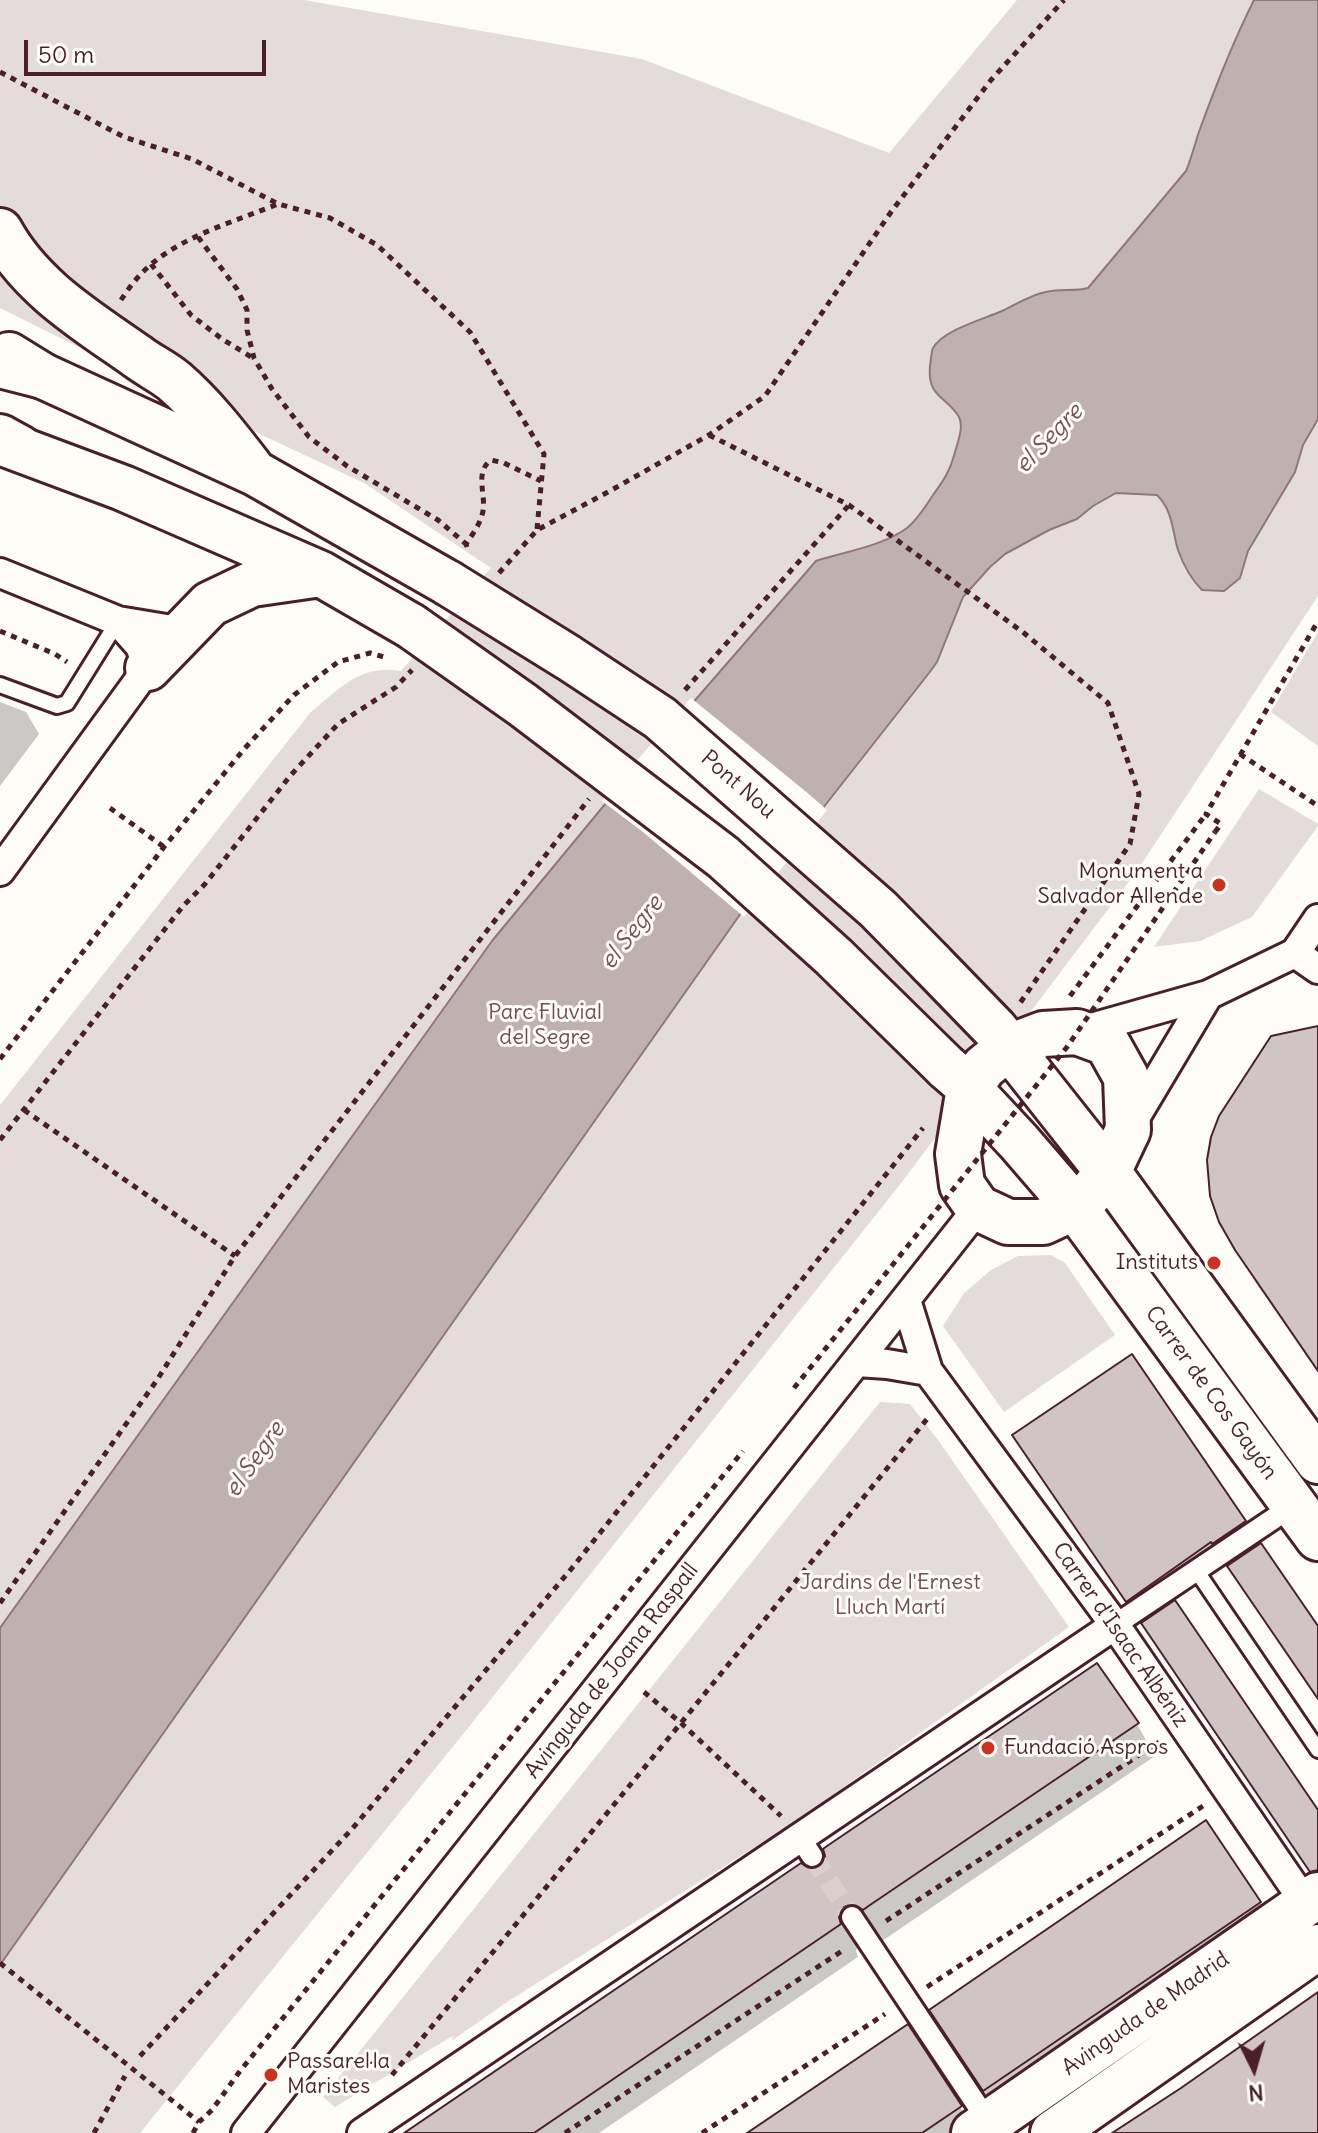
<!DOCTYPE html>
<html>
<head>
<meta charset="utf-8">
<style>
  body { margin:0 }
  #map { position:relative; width:1318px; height:2133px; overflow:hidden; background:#fdfcf7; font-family:Delius,sans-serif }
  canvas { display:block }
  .north { position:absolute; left:1214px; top:2029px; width:80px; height:80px; -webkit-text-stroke:6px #fdfcf7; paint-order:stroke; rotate:175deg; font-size:22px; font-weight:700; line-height:32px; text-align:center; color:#4a1f2b }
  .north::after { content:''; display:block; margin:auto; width:28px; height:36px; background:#4a1f2b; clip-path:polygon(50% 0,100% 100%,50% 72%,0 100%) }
  .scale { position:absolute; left:24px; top:40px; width:242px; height:36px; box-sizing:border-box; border:4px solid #4a1f2b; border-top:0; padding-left:10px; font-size:24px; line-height:28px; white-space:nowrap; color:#4a1f2b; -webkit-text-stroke:6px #fdfcf7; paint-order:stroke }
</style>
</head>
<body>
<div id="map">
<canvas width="1318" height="2133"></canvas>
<div class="north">N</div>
<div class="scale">50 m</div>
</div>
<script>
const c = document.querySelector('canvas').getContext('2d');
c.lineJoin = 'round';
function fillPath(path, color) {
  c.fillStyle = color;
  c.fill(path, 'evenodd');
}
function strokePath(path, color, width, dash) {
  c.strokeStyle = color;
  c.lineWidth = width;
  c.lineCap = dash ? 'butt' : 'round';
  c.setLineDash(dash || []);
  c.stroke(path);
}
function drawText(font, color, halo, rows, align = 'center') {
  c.font = font + ' Delius,sans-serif';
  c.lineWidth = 6;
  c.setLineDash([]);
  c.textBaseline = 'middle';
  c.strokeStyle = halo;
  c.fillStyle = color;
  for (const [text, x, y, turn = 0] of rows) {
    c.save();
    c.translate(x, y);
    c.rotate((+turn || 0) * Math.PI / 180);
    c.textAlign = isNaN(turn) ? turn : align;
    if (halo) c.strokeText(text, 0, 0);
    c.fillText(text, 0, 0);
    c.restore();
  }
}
const green = new Path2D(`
  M0 0H304L642 59 889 153 1017 0H1254C1233 42 1215 85 1200 129 1195 143 1192 157 1186 171L1088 288 1079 291 1059 290 1041 293 972 323 939 342 953 410 959 418 961 427 950 471 923 509 1002 557 1049 530 1077 519 1093 506 1116 493 1157 495C1173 512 1174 532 1179 554L1240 578 1248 551 1295 472 1303 445 1318 419V596L1137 871 898 1187 468 1728 140 2133H0V1105L310 713C339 689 360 664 401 671L491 568 364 483 145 380 0 308Z
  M1318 632V746L1271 712Z
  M1259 789 1318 824V826L1252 917 1200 941 1154 947Z
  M1051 1255 1065 1263 1115 1335 1004 1412 943 1326 964 1293 991 1270 1018 1256Z
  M880 1402 910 1404 938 1440 1069 1627 789 1826 510 2000 451 2041 454 2035 335 2107 323 2097Z`);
const water = new Path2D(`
  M1254 0H1318V419L1303 445 1295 472 1248 551 1240 578 1224 591 1202 590C1192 580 1183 564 1178 550 1172 530 1173 511 1157 495L1116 493 1093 506 1077 519 1049 530 1005 554 990 567 963 597 937 662 929 673 746 906 0 1965V1628L492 941 611 797 816 561C844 552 883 546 907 528 917 520 926 506 933 495 944 480 950 471 955 452 958 441 964 427 959 417 947 396 927 398 930 366 931 361 931 353 933 348 943 330 984 319 1002 311 1017 304 1030 295 1046 292 1061 288 1075 292 1088 288L1186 171C1192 157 1195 143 1200 129 1216 85 1233 42 1254 0Z`);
const pier = new Path2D(`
  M691 698 810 795 827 810 744 917 643 832 602 801Z`);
const shadow = new Path2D(`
  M0 702 26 712 39 734 0 786Z
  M1318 1029V1373L1256 1283 1220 1221Z
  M1132 1357 1245 1522 1259 1547 1318 1631V1700L1228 1565 1227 1566 1225 1564 1173 1601 1318 1814V1883L1143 1622 1141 1623 1028 1459 1015 1436Z
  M1137 1724 1155 1756 888 1937 882 1941 871 1935 862 1939 856 1950 858 1957 599 2133H408L812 1871Z
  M1206 1823 1260 1903 1278 1935 1003 2122 950 2042 932 2010Z
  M960 2107 975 2133H750Z`);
const building = new Path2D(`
  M1318 1026V1371L1235 1250 1219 1222 1210 1196 1207 1160 1211 1137 1219 1116 1271 1036Z
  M1132 1354 1246 1521 1212 1544 1211 1542 1126 1602 1012 1435Z
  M1261 1543 1318 1626V1699L1227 1566Z
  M1175 1600 1318 1810V1870L1310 1872 1141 1623Z
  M1097 1663 1139 1723 870 1905 863 1910 852 1904 844 1907 839 1917 841 1924 534 2133H404L801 1863 812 1869 820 1866 825 1856 823 1849 827 1846Z
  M1206 1820 1261 1902 983 2091 929 2010Z
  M1318 1992V2133H1112L1181 2088Z
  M908 2024 962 2106 922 2133H747Z`);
const pedestrianTunnel = new Path2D(`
  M812 1856 852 1917`);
const path = new Path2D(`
  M0 72 124 137 192 159 278 204 330 218 377 245 470 332 544 454 537 529
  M198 237 237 289 247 310V330L254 358 272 389 309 437 347 466 438 520 466 544
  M151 264 191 315 222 339 253 358
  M121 300C130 286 141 272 154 262 187 235 238 220 278 204
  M709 435 849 505 1024 633 1108 703 1139 794 1130 844 1020 1003
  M467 547 466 544C472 535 479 526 482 515 488 497 473 473 491 460L504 463 541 481
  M499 573 537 530 608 492 709 435 765 396 891 212 991 80 1064 0
  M0 631 55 654 67 662
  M685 690 849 505
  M1240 754 1318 806
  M110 808 164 847
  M1215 832 1221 824 1206 814 1318 621
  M1070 996 1206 814
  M0 1059 164 847 245 748 294 695 338 662 370 653 384 657
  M24 1110 235 1256
  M0 1140 183 906 205 884 290 776 338 724 396 687 412 670
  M0 1603 157 1380 235 1256 589 799
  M644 1692 681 1723 781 1816
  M886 1921 1159 1742
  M927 1987 1203 1806
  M140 2056 352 1829 572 1568 923 1128
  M392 2075 681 1723 927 1419
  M94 2133 125 2076
  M193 2133 199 2122 212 2110 240 2071 743 1451
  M565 2133 845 1949
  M702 2133 885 2014`);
const service = new Path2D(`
  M0 685 57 706 67 703 118 621
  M1196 1570 1318 1750`);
const pedestrian = new Path2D(`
  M1115 1625 1294 1505
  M800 1838 812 1856
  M852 1917 989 2123`);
const minor = new Path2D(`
  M0 573 118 621 172 630 181 634
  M0 871 148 668 140 646 118 621
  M1295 953 1318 969
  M1077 1032 1208 995 1295 953 1318 919
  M1130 1126 1208 995
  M906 1300 928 1371 1115 1625 1306 1904
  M857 1362 887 1364 928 1371
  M246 2133 978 1208
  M362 2133 1115 1625`);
const primary = new Path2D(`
  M0 231C31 288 87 321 138 357 150 366 163 372 174 381 204 407 227 437 251 468
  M9 355 43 376 255 473 448 583
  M0 442 123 488 321 574 411 626
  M148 668 210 604 252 584 321 574
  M931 963 995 1029 1108 1172 1318 1461
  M1077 1032 1107 1043 1126 1077 1128 1130 1108 1172 1088 1196 1075 1207 1043 1222H1008L978 1208 962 1185 958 1154 969 1088 984 1067 1009 1047 1043 1034Z
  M946 1067 961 1080 1019 1142 1075 1207 1318 1538
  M974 2133 1318 1895
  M1053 2133 1318 1947`);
const motorway = new Path2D(`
  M0 365 43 376
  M0 437 20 448`);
const pathBridge = new Path2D(`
  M794 1388 1067 1047 1215 832
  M0 1963 199 2122`);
const primaryBridge = new Path2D(`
  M448 583 569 658 660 718 878 909 931 963
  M411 626 523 705 723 857 834 957 946 1067`);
const markers = [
  [1219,885,8,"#c8321e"],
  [1214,1263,8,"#c8321e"],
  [988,1748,8,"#c8321e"],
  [271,2075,8,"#c8321e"]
];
const streetNames = [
  ["Pont Nou",738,785,41],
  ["Carrer de Cos Gayón",1211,1393,54],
  ["Carrer d'Isaac Albéniz",1120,1635,55],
  ["Avinguda de Joana Raspall",612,1671,-52],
  ["Avinguda de Madrid",1146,2014,-35]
];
const poiNames = [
  ["Monument a",1203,872],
  ["Salvador Allende",1203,897],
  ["Instituts",1198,1263],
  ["Fundació Aspros",1004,1748,"left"],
  ["Passarel·la",287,2062,"left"],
  ["Maristes",287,2087,"left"]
];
const parkNames = [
  ["Parc Fluvial",545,1013],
  ["del Segre",545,1038],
  ["Jardins de l'Ernest",890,1583],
  ["Lluch Martí",890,1608]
];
const waterNames = [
  ["el Segre",1049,439,-46],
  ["el Segre",632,933,-52],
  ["el Segre",255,1460,-55]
];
fillPath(green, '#e3dcda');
fillPath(water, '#c0b1b1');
strokePath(water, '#91777b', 2);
fillPath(pier, '#fdfcf7');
fillPath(shadow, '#0003');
fillPath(building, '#d0c5c4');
strokePath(building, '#4a1f2b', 2);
strokePath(pedestrianTunnel, '#d9d0ce', 20, [20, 10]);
strokePath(service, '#4a1f2b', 20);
strokePath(pedestrian, '#4a1f2b', 26);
strokePath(minor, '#4a1f2b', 34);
strokePath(primary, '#4a1f2b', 50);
strokePath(motorway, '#4a1f2b', 50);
strokePath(path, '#4a1f2b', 5, [6, 6]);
strokePath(service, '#fdfcf7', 14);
strokePath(pedestrian, '#fdfcf7', 20);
strokePath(minor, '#fdfcf7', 28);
strokePath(primary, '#fdfcf7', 44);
strokePath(motorway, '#fdfcf7', 44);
strokePath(primaryBridge, '#4a1f2b', 50, []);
strokePath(pathBridge, '#4a1f2b', 5, [6, 6]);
strokePath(primaryBridge, '#fdfcf7', 44);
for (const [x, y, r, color] of markers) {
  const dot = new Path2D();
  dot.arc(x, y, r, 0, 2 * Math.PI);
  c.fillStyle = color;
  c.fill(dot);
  strokePath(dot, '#fdfcf7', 3);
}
drawText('22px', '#4a1f2b', '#fdfcf7', streetNames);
drawText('22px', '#4a1f2b', '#fdfcf7', poiNames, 'right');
drawText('22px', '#704e57', '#fdfcf7', parkNames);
drawText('italic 24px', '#73525a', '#fdfcf7', waterNames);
</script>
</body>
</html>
